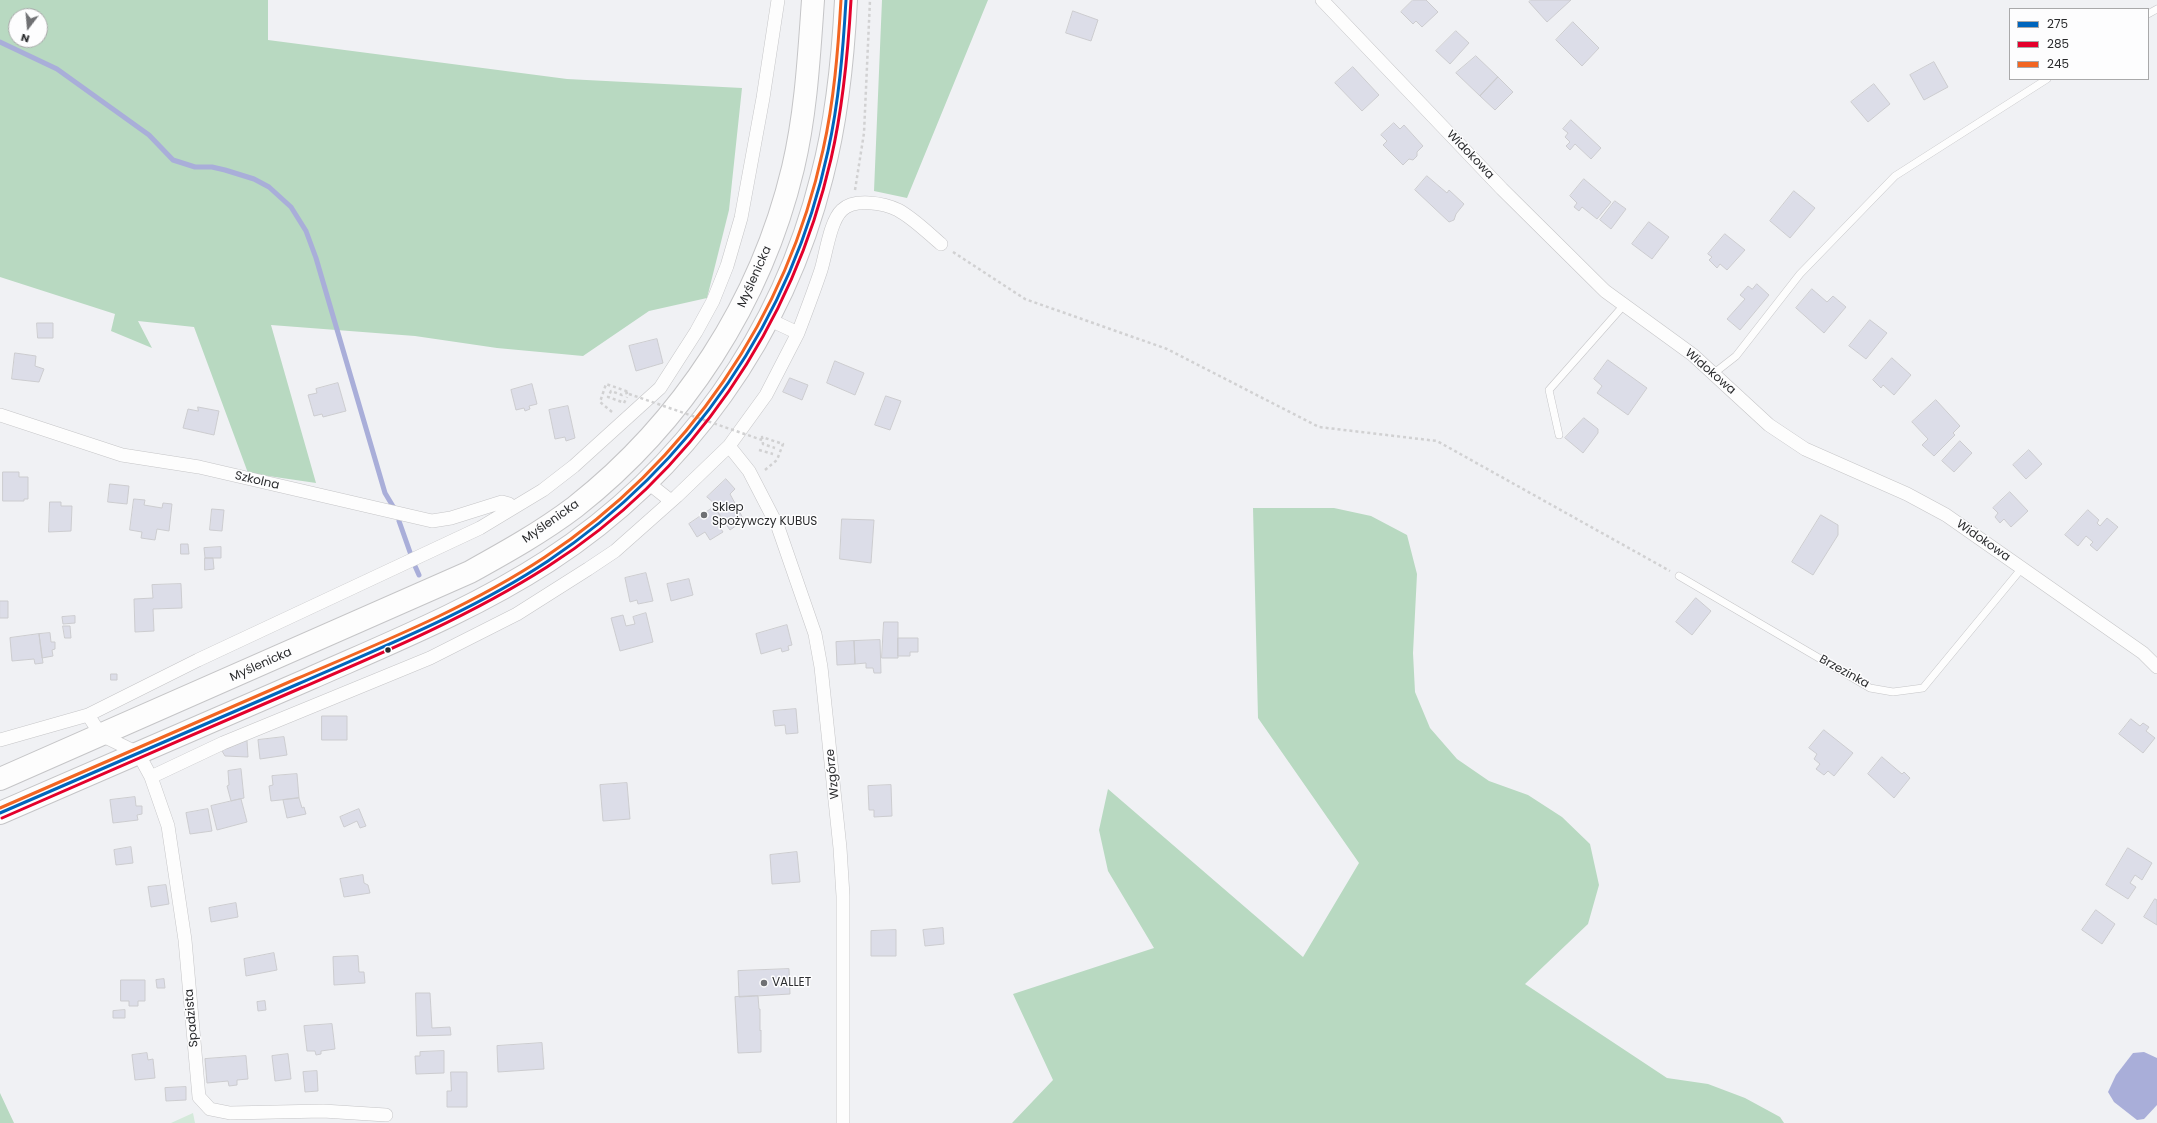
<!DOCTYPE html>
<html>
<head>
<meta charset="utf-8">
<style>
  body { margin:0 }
  #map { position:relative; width:2157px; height:1123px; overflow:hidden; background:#f0f1f4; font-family:Poppins,sans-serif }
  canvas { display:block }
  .legend { position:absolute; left:2009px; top:8px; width:140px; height:72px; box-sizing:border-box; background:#fdfdfe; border:1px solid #a9a9aa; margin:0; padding:5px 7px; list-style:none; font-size:12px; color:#2a2b2d }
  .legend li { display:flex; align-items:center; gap:8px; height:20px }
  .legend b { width:20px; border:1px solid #a9a9aa }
  .north { position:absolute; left:8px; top:8px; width:40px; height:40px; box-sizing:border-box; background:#fdfdfe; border:1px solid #a9a9aa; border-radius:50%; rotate:196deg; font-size:11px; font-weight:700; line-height:16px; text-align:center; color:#2a2b2d }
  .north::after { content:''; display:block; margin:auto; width:14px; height:18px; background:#6f7073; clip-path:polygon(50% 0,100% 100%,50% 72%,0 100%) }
</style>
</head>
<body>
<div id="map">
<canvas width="2157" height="1123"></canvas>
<ul class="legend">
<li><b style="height:5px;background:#0065bd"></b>275</li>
<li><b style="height:5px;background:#e4002b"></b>285</li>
<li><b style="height:5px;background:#f26522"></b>245</li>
</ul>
<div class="north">N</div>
</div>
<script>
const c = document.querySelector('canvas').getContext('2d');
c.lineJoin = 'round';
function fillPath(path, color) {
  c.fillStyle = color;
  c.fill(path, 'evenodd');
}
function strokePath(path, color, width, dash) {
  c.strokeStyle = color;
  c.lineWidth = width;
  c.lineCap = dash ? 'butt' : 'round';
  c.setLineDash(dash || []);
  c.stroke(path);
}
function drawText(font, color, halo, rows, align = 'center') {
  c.font = font + ' Poppins,sans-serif';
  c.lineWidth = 3;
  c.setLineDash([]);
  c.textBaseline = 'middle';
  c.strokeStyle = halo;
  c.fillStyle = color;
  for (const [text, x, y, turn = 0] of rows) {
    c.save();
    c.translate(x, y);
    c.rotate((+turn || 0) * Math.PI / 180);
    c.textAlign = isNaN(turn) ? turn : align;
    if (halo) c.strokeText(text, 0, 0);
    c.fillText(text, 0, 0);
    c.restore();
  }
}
const green = new Path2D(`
  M193 1113 195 1123H171Z`);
const forest = new Path2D(`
  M0 0H268V40L567 79 742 88 729 210 707 298 649 311 583 356 497 348 415 336 271 325 316 483 248 473 194 327 138 321 152 348 111 331 115 314 0 277ZM16 16H40V40H16Z
  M882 0H988L907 198 874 191Z
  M1253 508H1334L1371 516 1407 535 1417 574 1413 653 1415 692 1430 728 1457 759 1489 781 1528 795 1562 817 1590 844 1599 885 1588 924 1525 984 1667 1078 1708 1084 1745 1098 1780 1117 1784 1123H1012L1053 1080 1013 994 1154 948 1108 871 1099 830 1108 789 1303 957 1359 863 1258 718Z
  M0 1093 14 1123H0Z`);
const water = new Path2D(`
  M2144 1052 2157 1058V1105L2144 1119 2137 1120 2114 1102 2108 1092 2116 1075 2133 1053Z`);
const stream = new Path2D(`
  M0 42 57 69 149 135 173 160 195 167H212L225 170 254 179 269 187 291 207 306 231 316 258 385 493 394 508
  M399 521 411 555
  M415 566 419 575`);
const building = new Path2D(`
  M1413 0H1426L1438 12 1422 27 1416 21 1413 24 1401 12Z
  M1531 0H1571L1547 22 1529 2Z
  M1073 11 1098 20 1091 41 1066 33Z
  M1573 22 1599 48 1582 66 1556 40Z
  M1456 31 1469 43 1450 64 1436 51Z
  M1476 56 1498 77 1480 96 1456 73Z
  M1934 62 1948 87 1924 100 1910 75Z
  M1353 67 1379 95 1362 111 1335 83Z
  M1498 77 1513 92 1495 110 1480 96Z
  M1874 84 1890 104 1868 122 1851 102Z
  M1571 120 1601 148 1591 159 1575 144 1570 150 1566 146 1570 142 1565 137 1568 133 1563 129Z
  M1394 123 1400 129 1404 125 1423 146 1417 152V156L1413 160 1409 159 1403 165 1383 145 1387 141 1381 135Z
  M1427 176 1447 193 1449 190 1464 204 1456 214 1454 220 1449 222 1415 190Z
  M1584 179 1611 202 1597 219 1582 207 1579 211 1574 207 1577 203 1570 196Z
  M1794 191 1815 208 1790 238 1770 221Z
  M1615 201 1626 209 1611 229 1600 220Z
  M1649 222 1669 237 1652 259 1632 244Z
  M1725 234 1745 250 1727 270 1720 264 1717 268 1709 260 1712 257 1708 254Z
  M1757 284 1769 295 1740 330 1727 319 1745 299 1740 295 1748 286 1752 289Z
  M1812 289 1827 302 1833 296 1846 307 1824 333 1796 308Z
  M1870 320 1887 333 1866 359 1849 346Z
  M37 323H53V338H38Z
  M657 339 663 363 636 371 629 346Z
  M15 353 36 356 35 366 44 369 39 382 12 379Z
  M1892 358 1911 375 1894 395 1883 385 1881 388 1873 380Z
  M1608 360 1647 388 1628 415 1597 393 1602 386 1594 379Z
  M835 361 864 373 855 395 827 383Z
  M790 378 808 385 802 400 783 392Z
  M338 383 346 411 323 417 322 414 314 416 308 395 317 393 316 389Z
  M532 384 537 404 529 406 530 409 525 411 524 408 516 410 511 390Z
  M886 396 901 401 890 430 875 425Z
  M1936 400 1960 426 1953 433 1955 435 1934 456 1922 445 1928 439 1912 422Z
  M568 406 575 438 566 441 565 437 555 439 549 410Z
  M198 407 219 411 214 435 183 428 188 409 198 411Z
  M1584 418 1598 429V433L1583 453 1565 438Z
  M1960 441 1972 453 1954 472 1942 461Z
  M2029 450 2042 464 2026 479 2013 465Z
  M3 472H19V477H28V499H24V501H3Z
  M726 479 735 489 730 494 744 520 730 530 714 507 716 505 707 497Z
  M110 484 129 486 127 504 108 502Z
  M2010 492 2028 511 2011 527 2004 519 2000 523 1995 517 1998 513 1993 508Z
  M134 499 145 500 144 505 162 508 163 503 172 504 169 531 157 529 155 540 141 538 142 532 130 530Z
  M50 502H61V506H72L71 531 49 532Z
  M714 507 723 519 717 523 723 532 710 540 705 532 697 537 689 524Z
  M212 509 224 510 222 531 210 530Z
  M2088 510 2099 520 2097 523 2100 526 2107 518 2118 527 2097 551 2090 545 2093 542 2086 536 2078 546 2065 535Z
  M1821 515 1838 525V535L1813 575 1792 562Z
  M842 519 874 520 871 563 840 559Z
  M181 544H188L189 554H181Z
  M221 547V558H205L204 548Z
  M205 558H213L214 569 205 570Z
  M646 573 653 601 638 604 637 600 630 602 625 578Z
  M689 579 693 595 671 601 667 584Z
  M181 584 182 608 153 609 154 631 135 632 134 599 153 598 152 585Z
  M1696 598 1711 611 1692 635 1676 622Z
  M0 601H8V618H0Z
  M646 613 653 642 620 651 611 618 623 615 626 626 635 624 633 617Z
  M75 616V623L63 624 62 617Z
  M884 622H898V658H882Z
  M787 625 792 645 788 646 789 650 782 652 781 648 761 654 756 634Z
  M63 626H70L71 638H65Z
  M50 633 51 642H55V649L52 650 53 656 42 658 39 634Z
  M39 634 43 663 35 664 34 659 12 661 10 638Z
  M898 638H918V652H910V656H898Z
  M880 640 881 673H874L873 668H866V663L855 664 854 641Z
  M854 641 855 664 837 665 836 642Z
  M111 674H117V680H111Z
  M796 709 798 733 786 734 785 725 775 726 773 711Z
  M322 716H347V740H322Z
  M2131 719 2140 726 2143 723 2149 727 2146 731 2155 738 2143 753 2119 734Z
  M1824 730 1853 753 1834 776 1828 771 1824 775 1816 769 1820 764 1814 759 1817 754 1809 748Z
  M284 737 287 755 260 759 258 740Z
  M247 741 248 757 225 756 222 751Z
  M1882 757 1902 774 1904 772 1910 778 1894 798 1868 774Z
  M241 769 244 798 231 801 227 786 229 785 228 771Z
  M297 774 299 798 271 801 269 786 273 785 272 776Z
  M627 783 630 819 603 821 600 785Z
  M891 785 892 816 874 817V810H869L868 786Z
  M135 797 136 806H142V814L137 815 138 820 113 823 110 800Z
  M299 798 302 808 304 807 306 814 287 818 283 800Z
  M241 799 247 822 217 830 211 806Z
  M208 809 212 831 190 834 186 813Z
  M359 809 366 826 360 828 357 821 344 827 340 817Z
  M131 847 133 863 116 865 114 850Z
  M2128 848 2152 863 2142 880 2135 875 2130 883 2136 887 2128 899 2106 885Z
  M797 852 800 882 772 884 770 855Z
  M363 875 364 883 368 885 370 893 344 897 340 879Z
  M166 885 169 904 151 907 148 887Z
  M2155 899 2157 900V925L2144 917Z
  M236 903 238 917 211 922 209 908Z
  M2096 910 2115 924 2102 944 2082 930Z
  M943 928 944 944 925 946 923 930Z
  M896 930V956H871V931Z
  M274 953 277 970 246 976 244 959Z
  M358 956 359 972H364L365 983 334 985 333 957Z
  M789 969 790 994 739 997 738 971Z
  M164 979 165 988H157L156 980Z
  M121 980H145V1001H138V1006H129V1001H121Z
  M416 993H430L432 1028 450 1027 451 1035 417 1036Z
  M758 996 759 1009H760V1031L761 1030V1052L738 1053 735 997Z
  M265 1001 266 1010 258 1011 257 1002Z
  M125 1010V1018H113V1011Z
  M332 1024 335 1049 321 1051V1054L316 1055 315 1051H307L304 1026Z
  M542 1043 544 1069 498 1072 497 1046Z
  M444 1051V1073L416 1074 415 1056H420V1052Z
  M147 1053 148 1060 153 1059 155 1078 135 1080 132 1055Z
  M288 1054 291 1079 275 1081 272 1056Z
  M246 1056 248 1079 237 1080V1085L229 1086 228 1081 207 1083 205 1059Z
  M317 1071 318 1091 305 1092 303 1072Z
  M451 1072H467V1107H447V1091H451Z
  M186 1087V1100L166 1101 165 1088Z`);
const path = new Path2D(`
  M855 190 864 133 870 0
  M953 252 1025 299 1167 349 1319 427 1437 441 1670 571
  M612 412 600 402 606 384 629 392 622 395 611 391 608 397 622 402
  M759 450 773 454
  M765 470 777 460 783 444 762 437 763 444 775 448`);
const service = new Path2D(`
  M2148 14 2157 9
  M1713 374 1736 356 1800 274 1895 176 2047 79
  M1559 435 1549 390 1624 305
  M1679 576 1870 688 1893 692 1923 688 2022 568`);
const minor = new Path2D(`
  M1322 0 1502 189 1605 291 1693 355 1769 425 1805 449 1907 494 1946 515 2143 653 2157 667
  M798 333C806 312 814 291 821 270 826 254 830 221 842 210 854 198 884 203 898 210 913 218 928 233 941 244
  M0 415 122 455 199 467 432 521 451 518 502 502 509 504 513 508
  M729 446 749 471 778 527 815 634 821 667 840 848 843 896V1123
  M647 482 671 501
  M88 715 101 735 138 753 151 777 168 826 185 940 199 1097 210 1109 230 1113 323 1111 386 1115
  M0 740 88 715 198 660 480 528 543 490 574 466 660 388 696 332 713 301 727 266 741 218 763 98 778 0
  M151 777 223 743 430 658 517 614 588 569 615 551 677 496 729 446 766 395 798 333 768 319`);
const trunk = new Path2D(`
  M0 779 470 572C506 552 542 532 575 507 683 422 761 302 793 168 806 113 809 56 813 0
  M0 813C103 768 206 724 309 679 390 643 474 609 548 561 685 472 783 334 822 176 837 119 843 59 846 0`);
const pathBridge = new Path2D(`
  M629 394 762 440
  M624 403 627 397`);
const bus1 = new Path2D(`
  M0 813C99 770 198 727 298 684 382 647 471 612 548 561 691 465 792 319 828 151 839 101 843 51 846 0`);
const bus2 = new Path2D(`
  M2 818C102 774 201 731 301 688 385 652 470 616 547 567 692 475 793 325 831 159 843 107 848 53 851 0`);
const bus3 = new Path2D(`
  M0 808C98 765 197 722 296 679 380 643 468 608 545 557 687 463 787 317 823 150 834 101 838 51 841 0`);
const markers = [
  [704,515,4,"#6f7073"],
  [388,650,3.5,"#2a2b2d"],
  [764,983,4,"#6f7073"]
];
const streetNames = [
  ["Widokowa",1470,155,46],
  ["Myślenicka",755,277,-66],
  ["Widokowa",1710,372,41],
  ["Szkolna",257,481,13],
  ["Myślenicka",551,522,-35],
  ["Widokowa",1983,541,35],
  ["Myślenicka",261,665,-24],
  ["Brzezinka",1844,672,29],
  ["Wzgórze",833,774,-96],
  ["Spadzista",192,1018,-95]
];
const poiNames = [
  ["Sklep",712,508],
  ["Spożywczy KUBUS",712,522],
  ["VALLET",772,983]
];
fillPath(green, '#d4e9da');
fillPath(forest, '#b8d9c1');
fillPath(water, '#a9aed9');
strokePath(stream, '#a9aed9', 5);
fillPath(building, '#dcdde8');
strokePath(building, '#cccccf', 1);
strokePath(service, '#c5c5c7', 8);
strokePath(minor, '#c5c5c7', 14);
strokePath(trunk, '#c5c5c7', 24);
strokePath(path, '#d1d1d2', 2.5, [3, 3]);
strokePath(service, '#fdfdfd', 7);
strokePath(minor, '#fdfdfd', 13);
strokePath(trunk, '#fdfdfd', 22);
strokePath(pathBridge, '#d1d1d2', 2.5, [3, 3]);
strokePath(bus1, '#0065bd', 3);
strokePath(bus2, '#e4002b', 3);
strokePath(bus3, '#f26522', 3);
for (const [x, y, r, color] of markers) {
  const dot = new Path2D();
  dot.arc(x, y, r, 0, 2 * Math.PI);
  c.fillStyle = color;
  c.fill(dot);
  strokePath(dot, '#fdfdfe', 1.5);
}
drawText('12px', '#2a2b2d', '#fdfdfe', streetNames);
drawText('12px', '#2a2b2d', '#fdfdfe', poiNames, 'left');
</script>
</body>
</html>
